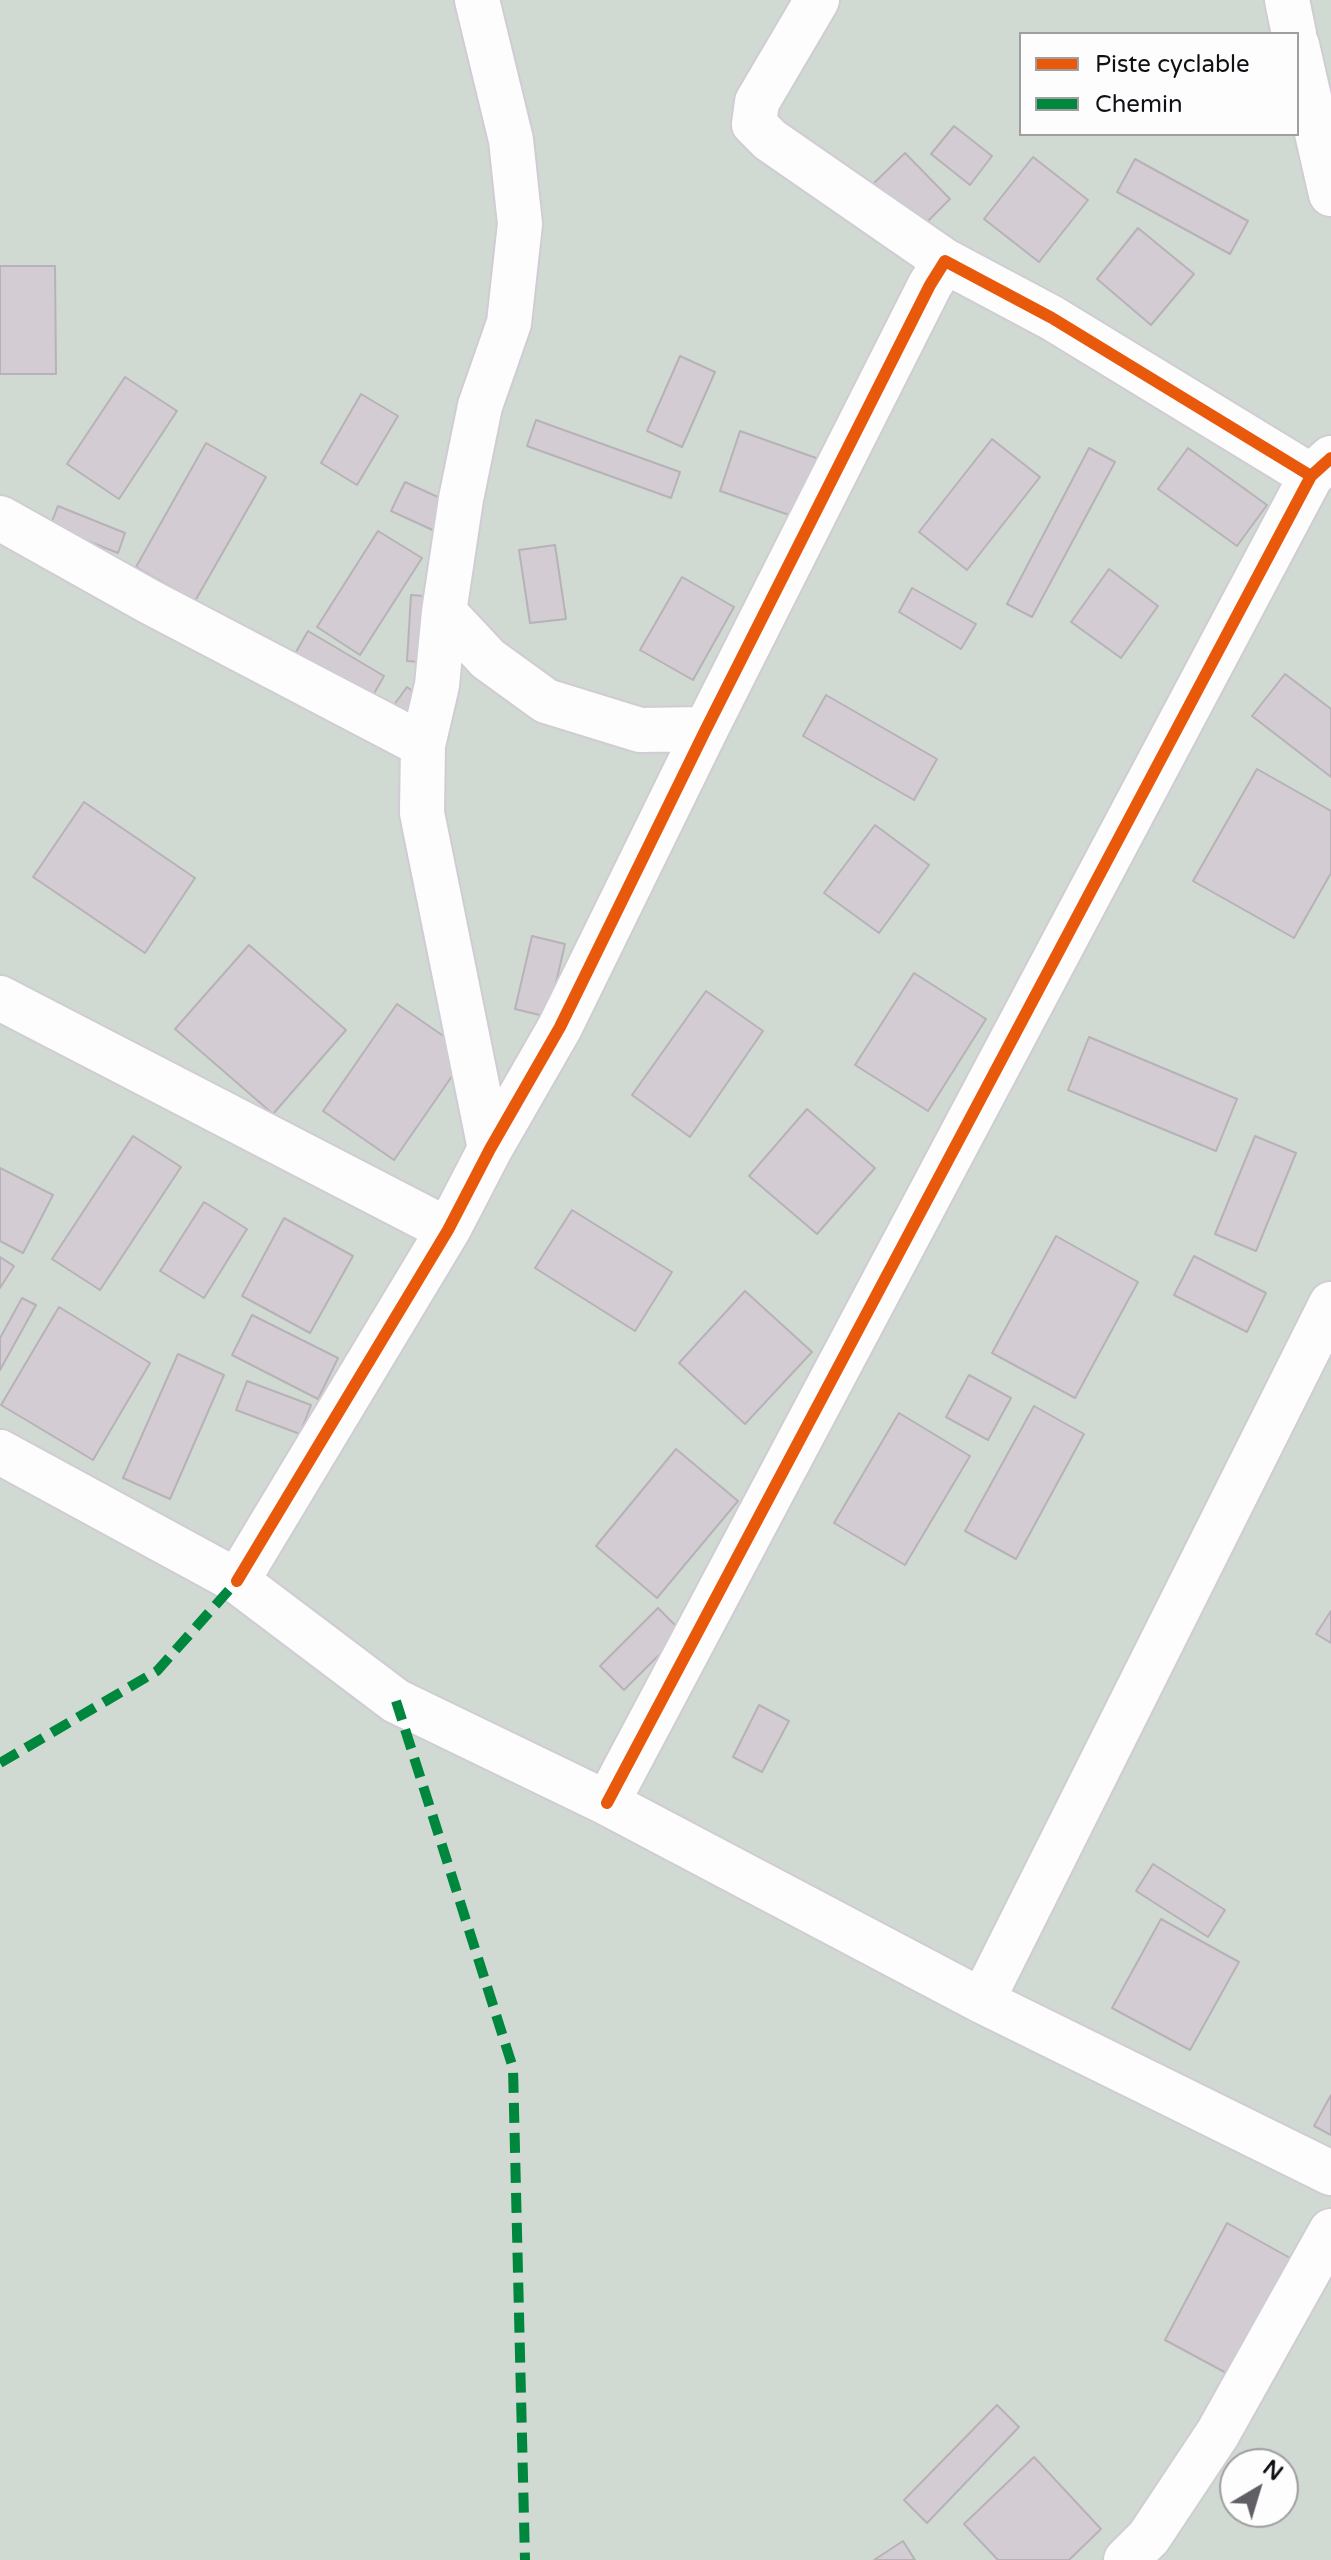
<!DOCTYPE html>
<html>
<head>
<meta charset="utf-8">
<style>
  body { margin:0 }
  #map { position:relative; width:1331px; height:2560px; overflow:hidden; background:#f5f0f9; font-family:"Varela Round",sans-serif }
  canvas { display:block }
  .legend { position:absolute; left:1019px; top:32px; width:280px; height:104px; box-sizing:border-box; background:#fdfdfd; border:2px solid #9f9ea0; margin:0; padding:10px 14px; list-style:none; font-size:24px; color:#120f15 }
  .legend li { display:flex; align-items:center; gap:16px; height:40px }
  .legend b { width:40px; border:2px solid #9f9ea0 }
  .north { position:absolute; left:1219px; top:2448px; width:80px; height:80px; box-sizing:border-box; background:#fdfdfd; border:2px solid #9f9ea0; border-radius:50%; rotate:38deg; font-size:22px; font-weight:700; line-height:32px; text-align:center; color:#120f15 }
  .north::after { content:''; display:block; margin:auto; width:28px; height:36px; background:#615e65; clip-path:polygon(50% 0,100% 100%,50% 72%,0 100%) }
</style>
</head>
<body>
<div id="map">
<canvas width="1331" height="2560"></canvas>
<ul class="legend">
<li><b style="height:10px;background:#e8590c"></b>Piste cyclable</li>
<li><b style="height:10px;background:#00873e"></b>Chemin</li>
</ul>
<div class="north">N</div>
</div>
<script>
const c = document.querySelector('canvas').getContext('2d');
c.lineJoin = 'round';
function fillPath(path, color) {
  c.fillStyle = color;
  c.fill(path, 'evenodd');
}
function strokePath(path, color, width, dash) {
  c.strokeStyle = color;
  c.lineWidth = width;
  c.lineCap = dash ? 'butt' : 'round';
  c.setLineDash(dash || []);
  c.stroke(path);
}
const green = new Path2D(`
  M0 0H1331V2560H0ZM1021 34H1297V134H1021ZM1235 2464H1283V2512H1235Z`);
const building = new Path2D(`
  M954 126 992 156 970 185 931 154Z
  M905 153 950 199 918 231 873 184Z
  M1033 157 1088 200 1039 262 984 219Z
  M1135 159 1248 221 1230 254 1117 192Z
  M1138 228 1194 274 1151 325 1097 279Z
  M0 266H55L56 374H0Z
  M680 356 715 372 682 447 647 431Z
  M125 377 177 411 119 499 67 464Z
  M361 394 398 416 357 485 321 463Z
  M536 420 680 472 671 498 527 446Z
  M740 431 819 459 798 518 720 491Z
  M992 439 1040 477 967 570 919 532Z
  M206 443 266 477 195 601 136 567Z
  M1089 448 1115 462 1032 617 1007 604Z
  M1188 448 1267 505 1237 546 1158 489Z
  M405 482 451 503 437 532 391 511Z
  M58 506 125 533 118 553 50 526Z
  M378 531 422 558 360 655 317 627Z
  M555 545 566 619 530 623 519 550Z
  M1109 569 1158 606 1121 658 1071 622Z
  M682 577 734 607 693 680 640 650Z
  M912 588 976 624 961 649 899 612Z
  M411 595 438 597 434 663 407 661Z
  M308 631 384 676 368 704 292 659Z
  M1285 674 1331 709V777L1252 716Z
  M407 687 428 702 411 724 391 709Z
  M826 695 937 759 914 800 803 736Z
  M1257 769 1331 811V873L1294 938 1193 881Z
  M84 802 195 878 145 953 33 877Z
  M875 825 929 865 879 933 824 893Z
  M532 936 565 944 548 1017 515 1009Z
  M249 945 346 1030 273 1114 175 1029Z
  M914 973 986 1019 928 1111 855 1065Z
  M706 991 763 1031 690 1137 632 1095Z
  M397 1004 468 1053 394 1160 323 1111Z
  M1089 1037 1237 1099 1216 1151 1068 1090Z
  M807 1109 875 1168 817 1234 749 1176Z
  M133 1136 181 1167 100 1290 52 1259Z
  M1255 1136 1296 1153 1256 1251 1215 1234Z
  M0 1168 53 1195 23 1253 0 1241Z
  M204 1202 247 1229 204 1298 160 1271Z
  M572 1210 672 1272 635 1331 535 1268Z
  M284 1218 353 1256 310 1333 242 1296Z
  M1056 1236 1138 1282 1075 1398 992 1353Z
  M1194 1256 1266 1293 1247 1332 1174 1295Z
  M0 1257 14 1266 0 1288Z
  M745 1291 812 1352 745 1424 679 1363Z
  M22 1298 36 1305 0 1370V1338Z
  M59 1307 150 1363 93 1460 1 1405Z
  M252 1315 338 1358 318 1399 232 1355Z
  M178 1354 224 1375 170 1499 123 1478Z
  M969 1375 1011 1398 988 1440 946 1417Z
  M247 1381 311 1405 300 1434 236 1410Z
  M1034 1406 1084 1434 1016 1559 965 1531Z
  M899 1413 970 1456 905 1565 834 1523Z
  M676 1449 738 1501 657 1598 596 1546Z
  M658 1608 682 1632 624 1690 600 1666Z
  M1331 1611V1643L1316 1634Z
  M759 1705 789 1721 762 1772 733 1757Z
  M1153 1864 1225 1910 1208 1937 1136 1891Z
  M1161 1919 1239 1962 1190 2050 1112 2008Z
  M1331 2095V2135L1314 2126Z
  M1227 2223 1292 2259 1230 2375 1165 2340Z
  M997 2405 1019 2427 927 2523 904 2500Z
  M1034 2457 1101 2529 1069 2560H998L964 2524Z
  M903 2541 915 2560H874Z`);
const street = new Path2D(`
  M477 0 511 140 520 224 509 323 480 406 461 499 444 612 437 685 423 745 422 813 490 1149
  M817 0 757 102 754 124 770 140 945 261
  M1287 0 1294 34
  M1297 45 1331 194
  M0 518 150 602 423 745
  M444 612 488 659 546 701 640 730 706 729
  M0 998 448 1230
  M0 1452 237 1581 396 1701 607 1803 982 2001 1331 2173
  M237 1581 448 1230 490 1149 560 1027 706 729 930 285 945 261 1052 318 1311 476
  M607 1803 1311 476 1331 458
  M982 2001 1331 1304
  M1126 2560 1149 2537 1218 2433 1331 2231`);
const quiet = new Path2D(`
  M396 1701 513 2068 525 2560
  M0 1763 157 1671 237 1581`);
const cycleway = new Path2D(`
  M237 1581 448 1230 490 1149 560 1027 706 729 930 285 945 261 1052 318 1311 476
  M607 1803 1311 476 1331 458`);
fillPath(green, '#d1d9d3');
fillPath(building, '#d3cdd3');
strokePath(building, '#b7b2b7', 2);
strokePath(street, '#d0ccd4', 48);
strokePath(street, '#fefdfe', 44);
strokePath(quiet, '#00873e', 10, [20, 10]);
strokePath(cycleway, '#e8590c', 12);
</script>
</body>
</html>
